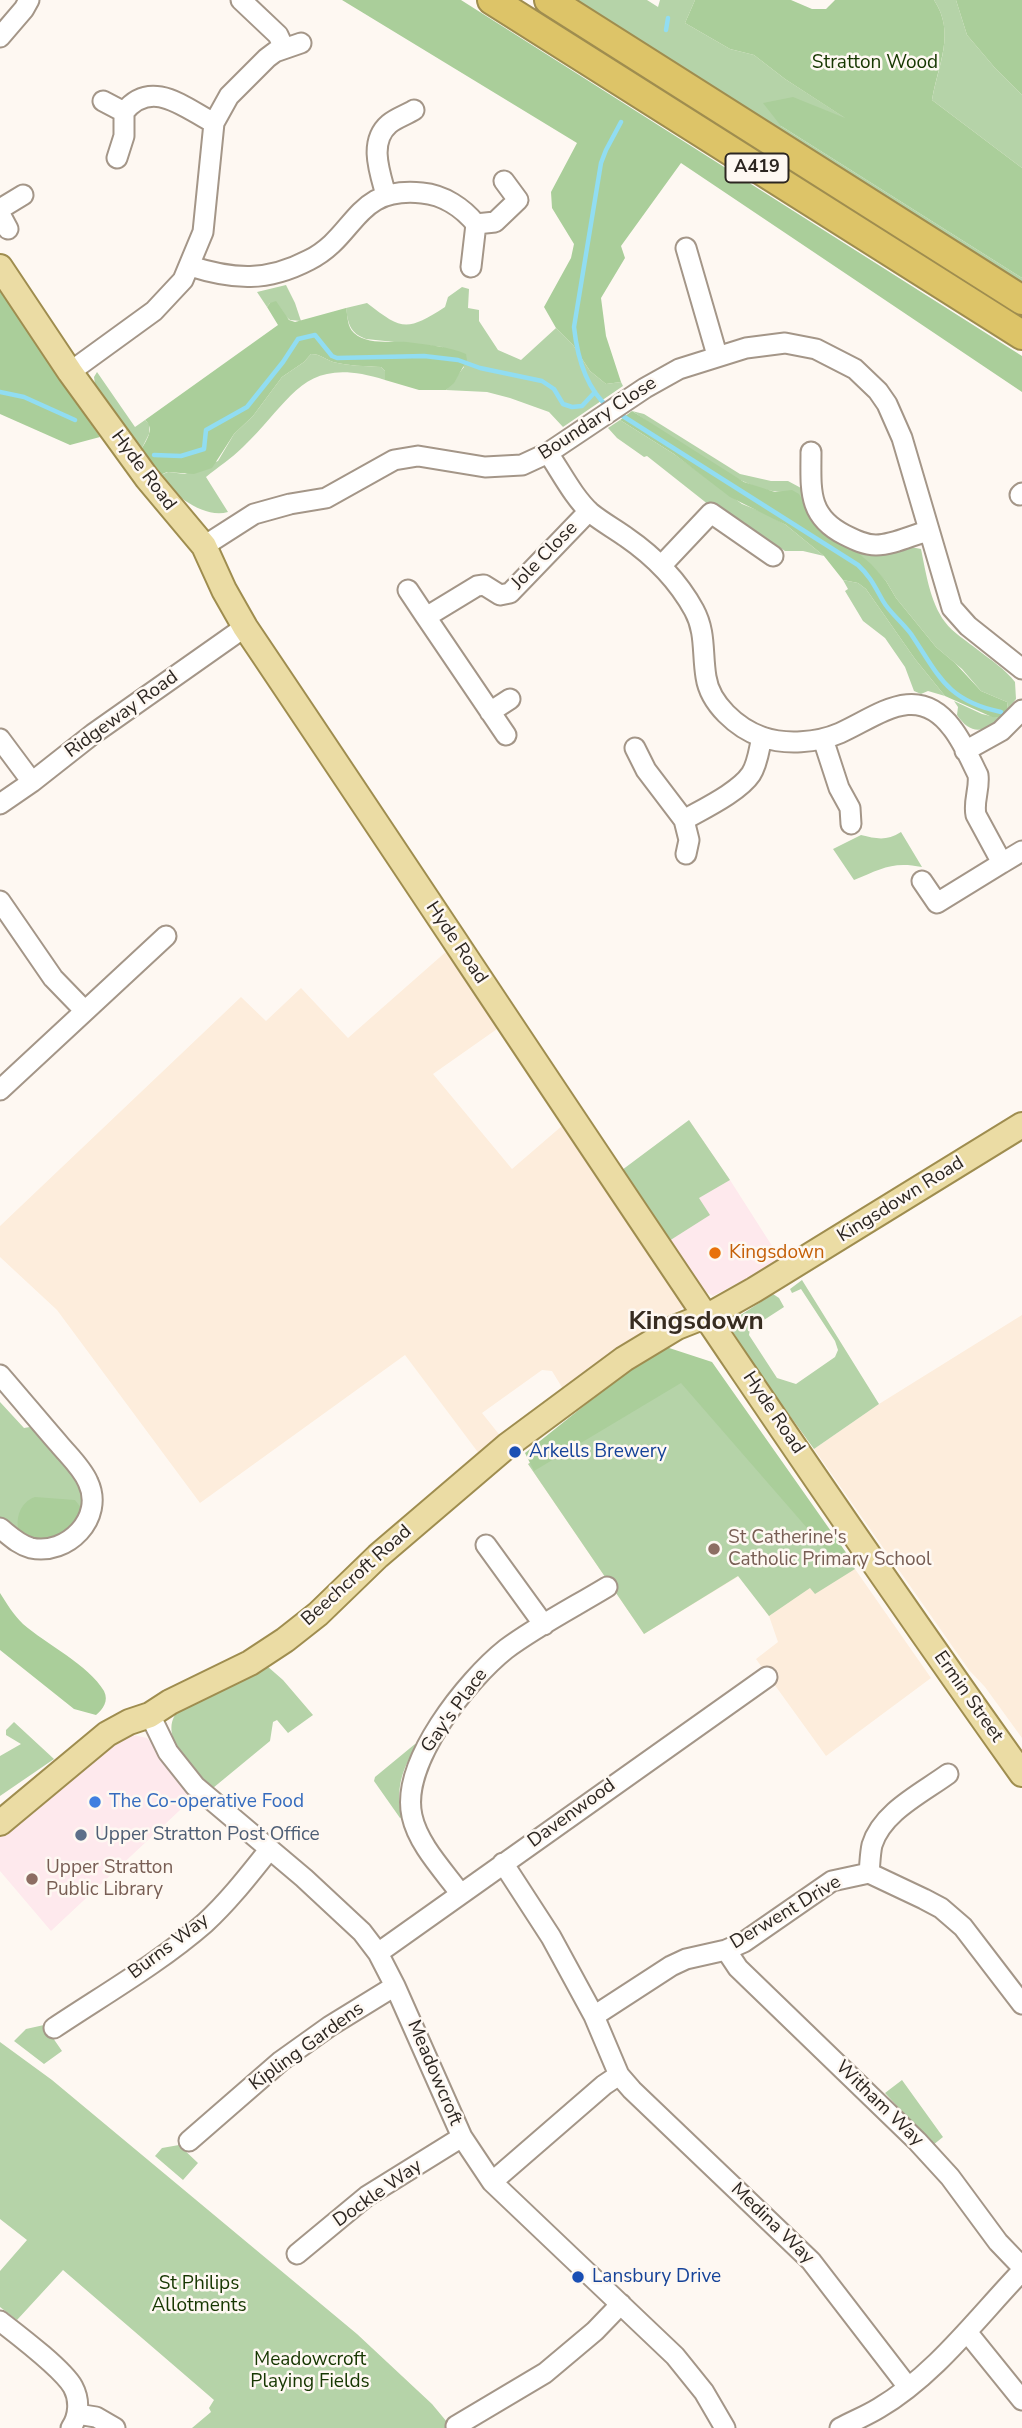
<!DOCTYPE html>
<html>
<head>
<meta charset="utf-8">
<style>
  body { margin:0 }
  canvas { display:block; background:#fef8f2 }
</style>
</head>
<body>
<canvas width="1022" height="2428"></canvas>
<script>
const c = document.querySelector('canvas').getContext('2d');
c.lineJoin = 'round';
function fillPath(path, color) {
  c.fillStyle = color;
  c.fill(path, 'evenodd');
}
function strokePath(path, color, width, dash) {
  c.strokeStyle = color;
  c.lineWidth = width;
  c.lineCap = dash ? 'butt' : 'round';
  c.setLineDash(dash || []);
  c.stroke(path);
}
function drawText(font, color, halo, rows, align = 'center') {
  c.font = font + ' "Nunito Sans",sans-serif';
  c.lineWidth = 5;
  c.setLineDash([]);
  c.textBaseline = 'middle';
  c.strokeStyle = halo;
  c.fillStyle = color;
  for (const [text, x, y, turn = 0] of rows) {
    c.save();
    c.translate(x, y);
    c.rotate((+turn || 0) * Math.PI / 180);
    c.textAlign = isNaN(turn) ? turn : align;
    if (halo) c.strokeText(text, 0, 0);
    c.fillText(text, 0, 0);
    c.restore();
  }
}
const commercial = new Path2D(`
  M689 1120 730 1180 781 1260 713 1296 703 1290 669 1241Z
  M129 1734 147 1738 195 1796 51 1931 0 1871V1836L113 1738Z`);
const built = new Path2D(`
  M448 950 497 1029 433 1074 512 1169 563 1125 688 1304 563 1389 552 1371 542 1370 482 1413 502 1438 480 1455 405 1355 200 1503 57 1310 0 1257V1226L241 997 266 1021 301 988 348 1038Z
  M1022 1315V1738L985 1687 969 1670 814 1449 879 1404Z
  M709 1376 855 1569 931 1678 826 1756 756 1659 778 1642 769 1616 739 1576 644 1634 528 1464 593 1422Z`);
const green = new Path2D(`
  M566 0H647L658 7 660 0H695L685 23 730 49 754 55 785 79 850 121 781 126 1022 278V289Z
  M934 0H956L967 35 995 68 1022 95V168L932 100C938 65 956 33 934 0Z
  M286 285 295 303 301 321 290 320 270 303 267 307 257 292Z
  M462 287 469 289 468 308 479 310V321L498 350 521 360 556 328 573 345 590 371 606 384 621 382 623 386 563 427 549 412 510 398 487 392 446 390 464 367 442 347 366 339C350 333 348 324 346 308L367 303C402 330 406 332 445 307L448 297Z
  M311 354C320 354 325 359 333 362 348 366 365 366 381 367L385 371V380C302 354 294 399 243 447 232 458 218 467 206 477L228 512C202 519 174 493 156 477L168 472 185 474 218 461 234 434 253 416 282 377 304 362Z
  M97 372 135 427 145 420 149 424V434L140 452 95 385 94 377Z
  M632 411 644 414 740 474 771 481H788L801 488 808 510 792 491C750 501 668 434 632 411Z
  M620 420 674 454 742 504 767 514 786 525 824 556 803 551H785L718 505H709L647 456 644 457 617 438 608 428Z
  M850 546 875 555 906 546 921 549C926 573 930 602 945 622 953 633 967 641 978 650 991 660 1005 669 1015 682L1016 699 1008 709 1007 702 981 691 962 669 936 647 896 598 886 581Z
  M843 580 858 583 866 589 915 659 945 696 928 691 921 694 914 691 905 667 885 638 863 621 845 591 848 589Z
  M954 701 982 714 999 718C983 735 969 733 957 715L958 707Z
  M901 832 922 867C892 861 881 869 854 880L833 849 861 835C877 839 887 841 901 832Z
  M689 1120 730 1180 699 1198 710 1215 669 1241 622 1170Z
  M802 1280 879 1404 814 1449 753 1365 732 1330 736 1318 773 1294 779 1298 784 1307 750 1329 749 1335 777 1378 796 1384 835 1357 838 1350 835 1341 801 1289 792 1293 790 1289Z
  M680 1363 709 1376 855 1569 815 1594 810 1588 769 1616 738 1576 644 1634 528 1464Z
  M0 1402 24 1428 36 1426 84 1489 82 1508 32 1541 0 1520Z
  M267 1666 283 1680 313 1715 288 1733 277 1720 273 1722 270 1741 213 1788C196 1771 157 1738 177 1712Z
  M14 1722 54 1759 0 1796V1756L21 1744 6 1735V1730Z
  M415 1744 417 1746C402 1768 395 1790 402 1817L400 1818 374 1781 375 1777Z
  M44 2025 62 2051 44 2064 14 2041 26 2029Z
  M0 2042 52 2080 357 2334 432 2404 452 2428H192L211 2412 209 2408 214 2400 63 2270 17 2320 0 2307V2271L27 2240 0 2219Z
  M902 2080 943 2137 933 2145 885 2093Z
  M179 2145 198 2163 183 2180 155 2156 162 2148Z`);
const forest = new Path2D(`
  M342 0H461L1022 356V392L681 163 621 246 625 258 601 298 606 336 621 382 606 384 590 371 573 345 556 328 544 307 571 258 574 244 552 208 551 192 577 143Z
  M695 0H791L812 9H826L835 0H934C956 33 938 64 932 100L1022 168V278L781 126 763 103 793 97 845 118 785 79 754 55 730 49 685 23Z
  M956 0H1022V95L995 68 967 35Z
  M0 291 100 437 70 445 0 414Z
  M276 301 289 320 295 322 346 308C348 317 347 327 354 333 367 345 391 341 407 342 427 345 448 346 466 354L467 360 454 383 446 390H419L385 380V371L381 367C365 366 348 366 333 362 325 359 320 354 311 354L304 362 282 377 253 416 234 434 212 468 194 474 167 472 156 477 140 452C145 442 156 429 145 420L278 325 267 307 270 303Z
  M632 411 744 482 775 492 792 490 799 494 808 510 871 564 886 581 896 598 936 647 955 663 981 691 1007 702 1008 709 999 718 992 717 945 696 915 659 866 589 858 583 843 580 824 556 786 525 730 497 674 454 620 420Z
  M660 1345 712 1362 852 1561 841 1567 681 1383 534 1471 525 1453Z
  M35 1497 75 1500 82 1509C76 1532 62 1534 42 1542L20 1534C14 1520 20 1502 35 1497Z
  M0 1593C7 1604 13 1614 23 1624 46 1644 89 1665 104 1691 109 1701 103 1709 96 1715L74 1709 0 1650Z`);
const stream = new Path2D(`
  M666 30 668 18
  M0 392 24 397 75 420
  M608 407C586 388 577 355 574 327L601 163 606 150 621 122
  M618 413 858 565C870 576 875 587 883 601 890 613 902 622 911 634 939 676 947 701 1001 712
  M154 455 181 456 204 449 206 430 247 407 283 362 298 339 315 335 332 356 337 358 424 356 458 360 480 368 542 381 554 389 563 404 572 407 582 406 595 392`);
const minor = new Path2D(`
  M241 0 278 35 284 48
  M0 37 24 9 29 0
  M103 101 124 112
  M117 158 124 136V112C152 77 186 109 214 123
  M386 195C380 173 368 142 389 124 396 118 406 115 414 110
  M0 209 23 195
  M0 214 8 229
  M476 224 495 222 518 200 504 181
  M686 248 717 355
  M190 266C234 280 267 282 309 260 357 236 354 186 422 193 444 195 463 208 476 224L471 267
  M70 372 154 311 183 280 203 232 214 123 229 96 267 58 275 52 301 43
  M811 452C811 489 807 516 845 535 855 540 865 545 876 545 893 545 912 535 928 531
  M548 453C561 472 574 498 591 513 602 522 615 529 626 537 655 557 677 579 694 610 706 632 702 653 706 677 710 704 737 728 762 737 785 745 817 743 840 733 878 716 917 681 952 728 963 742 970 759 978 775 980 789 973 801 976 815L1002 863 937 903 922 881
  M1020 495 1022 493
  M204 546 254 514 290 504 326 498 394 460 418 456 485 467 522 465 548 453 645 388 679 369 746 348 785 343 816 349 855 369 878 391 887 404 902 438 952 608 968 626 1022 669
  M662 565 711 513 773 556
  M408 590 426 617
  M490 712 510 699
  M506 735 426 617 477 586 484 585 500 595 510 593 589 511
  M0 739 32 782
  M823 739 839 788 850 808 851 824
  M635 748 646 770 684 820
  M965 751 1001 731 1022 710
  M0 804 32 782 93 734 245 627
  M686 854 689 840 684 820C703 809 739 792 751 774 758 763 759 749 762 737
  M1002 863 1022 851
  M0 901 53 978 84 1010
  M0 1090 166 936
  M0 1375C20 1398 39 1421 59 1444 69 1456 82 1468 88 1482 105 1518 67 1556 31 1548 19 1545 10 1536 0 1528
  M486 1545 544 1625
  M150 1715 168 1752 195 1786 304 1878 362 1932 378 1953 395 1986 462 2137 492 2182 675 2356 704 2392 725 2428
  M503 1863 551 1937 594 2016 619 2075 632 2090 811 2261 908 2387
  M869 1873C870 1864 870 1854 872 1845 882 1812 922 1793 948 1774
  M460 1893C443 1870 418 1844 412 1816 400 1763 467 1680 506 1649 537 1626 574 1607 607 1587
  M726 1950 738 1968 917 2141 950 2177 998 2242 1022 2267
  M378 1953 767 1677
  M594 2016 671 1966 686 1959 726 1950 744 1942 832 1881 869 1873 924 1899 941 1908 963 1927 1022 2004
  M54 2028C105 1994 159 1963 205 1923 229 1901 249 1875 269 1850
  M189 2141 281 2061 330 2026 395 1986
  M492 2182 604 2085 619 2075
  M297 2254 367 2196 462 2137
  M0 2321C18 2335 63 2369 73 2387 80 2400 79 2416 71 2428
  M967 2332 1022 2400
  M77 2414 96 2417 115 2428
  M456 2426 545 2373 595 2331 621 2304
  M840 2428C853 2421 866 2416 879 2408 935 2375 977 2318 1022 2271`);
const major = new Path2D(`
  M0 267 70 372 147 478 204 546 224 590 245 627C503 1010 754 1398 1022 1774
  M0 1823 107 1734 129 1722 150 1715 170 1702 250 1663 285 1640 318 1614 378 1556 508 1445 624 1359 677 1327 715 1312 754 1290 1022 1125`);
const highway = new Path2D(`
  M492 0 1022 335
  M549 0 1022 300`);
const markers = [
  [715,1253,7,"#e8710a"],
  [515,1452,7,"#1a4fb4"],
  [714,1549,7,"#8d6e63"],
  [95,1802,7,"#3f7fe0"],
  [81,1835,7,"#5c6f8a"],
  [32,1879,7,"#8d6e63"],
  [578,2277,7,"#1a4fb4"]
];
const shields = [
  [757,168,63]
];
const shieldNames = [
  ["A419",757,168]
];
const parkNames = [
  ["Stratton Wood",875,63],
  ["St Philips",199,2284],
  ["Allotments",199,2306],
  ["Meadowcroft",310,2360],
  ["Playing Fields",310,2382]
];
const streetNames = [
  ["Boundary Close",598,419,-33],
  ["Hyde Road",143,471,53],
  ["Jole Close",545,556,-46],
  ["Ridgeway Road",122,715,-36],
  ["Hyde Road",456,943,56],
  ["Kingsdown Road",901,1200,-32],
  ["Hyde Road",773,1413,56],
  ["Beechcroft Road",357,1576,-42],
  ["Ermin Street",968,1697,55],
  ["Gay's Place",455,1711,-54],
  ["Davenwood",572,1814,-36],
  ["Derwent Drive",786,1913,-31],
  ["Burns Way",169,1947,-37],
  ["Kipling Gardens",307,2047,-36],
  ["Meadowcroft",434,2073,67],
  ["Witham Way",879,2104,44],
  ["Dockle Way",378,2194,-35],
  ["Medina Way",772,2224,44]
];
const foodNames = [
  ["Kingsdown",729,1253]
];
const transitNames = [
  ["Arkells Brewery",529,1452],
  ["Lansbury Drive",592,2277]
];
const educationNames = [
  ["St Catherine's",728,1538],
  ["Catholic Primary School",728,1560],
  ["Upper Stratton",46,1868],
  ["Public Library",46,1890]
];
const shopNames = [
  ["The Co-operative Food",109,1802]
];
const serviceNames = [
  ["Upper Stratton Post Office",95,1835]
];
const districtNames = [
  ["Kingsdown",696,1323]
];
fillPath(commercial, '#fee9ed');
fillPath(built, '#fdeddc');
fillPath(green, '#b5d3a8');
fillPath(forest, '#aace9a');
strokePath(stream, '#91ddf2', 4.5);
strokePath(minor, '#a49688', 23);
strokePath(major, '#9f8d4f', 28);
strokePath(highway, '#9f8d4f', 32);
strokePath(minor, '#fff', 19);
strokePath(major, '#ebdca4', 24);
strokePath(highway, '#ddc468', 28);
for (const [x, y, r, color] of markers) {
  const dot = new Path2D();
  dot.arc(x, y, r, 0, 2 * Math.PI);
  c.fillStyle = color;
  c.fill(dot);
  strokePath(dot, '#fef8f2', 2.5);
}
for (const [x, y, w] of shields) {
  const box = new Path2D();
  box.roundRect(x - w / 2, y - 14.5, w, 29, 5);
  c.fillStyle = '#fef8f2';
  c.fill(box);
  strokePath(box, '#2c2621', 2);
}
drawText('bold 18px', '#2c2621', null, shieldNames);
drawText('19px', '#163701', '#fef8f2', parkNames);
drawText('19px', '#2c2621', '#fef8f2', streetNames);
drawText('19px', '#c56008', '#fef8f2', foodNames, 'left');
drawText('19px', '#164399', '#fef8f2', transitNames, 'left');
drawText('19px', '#785e54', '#fef8f2', educationNames, 'left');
drawText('19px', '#366cbe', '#fef8f2', shopNames, 'left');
drawText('19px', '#4e5e75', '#fef8f2', serviceNames, 'left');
drawText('bold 26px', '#372c20', '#fef8f2', districtNames);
</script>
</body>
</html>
